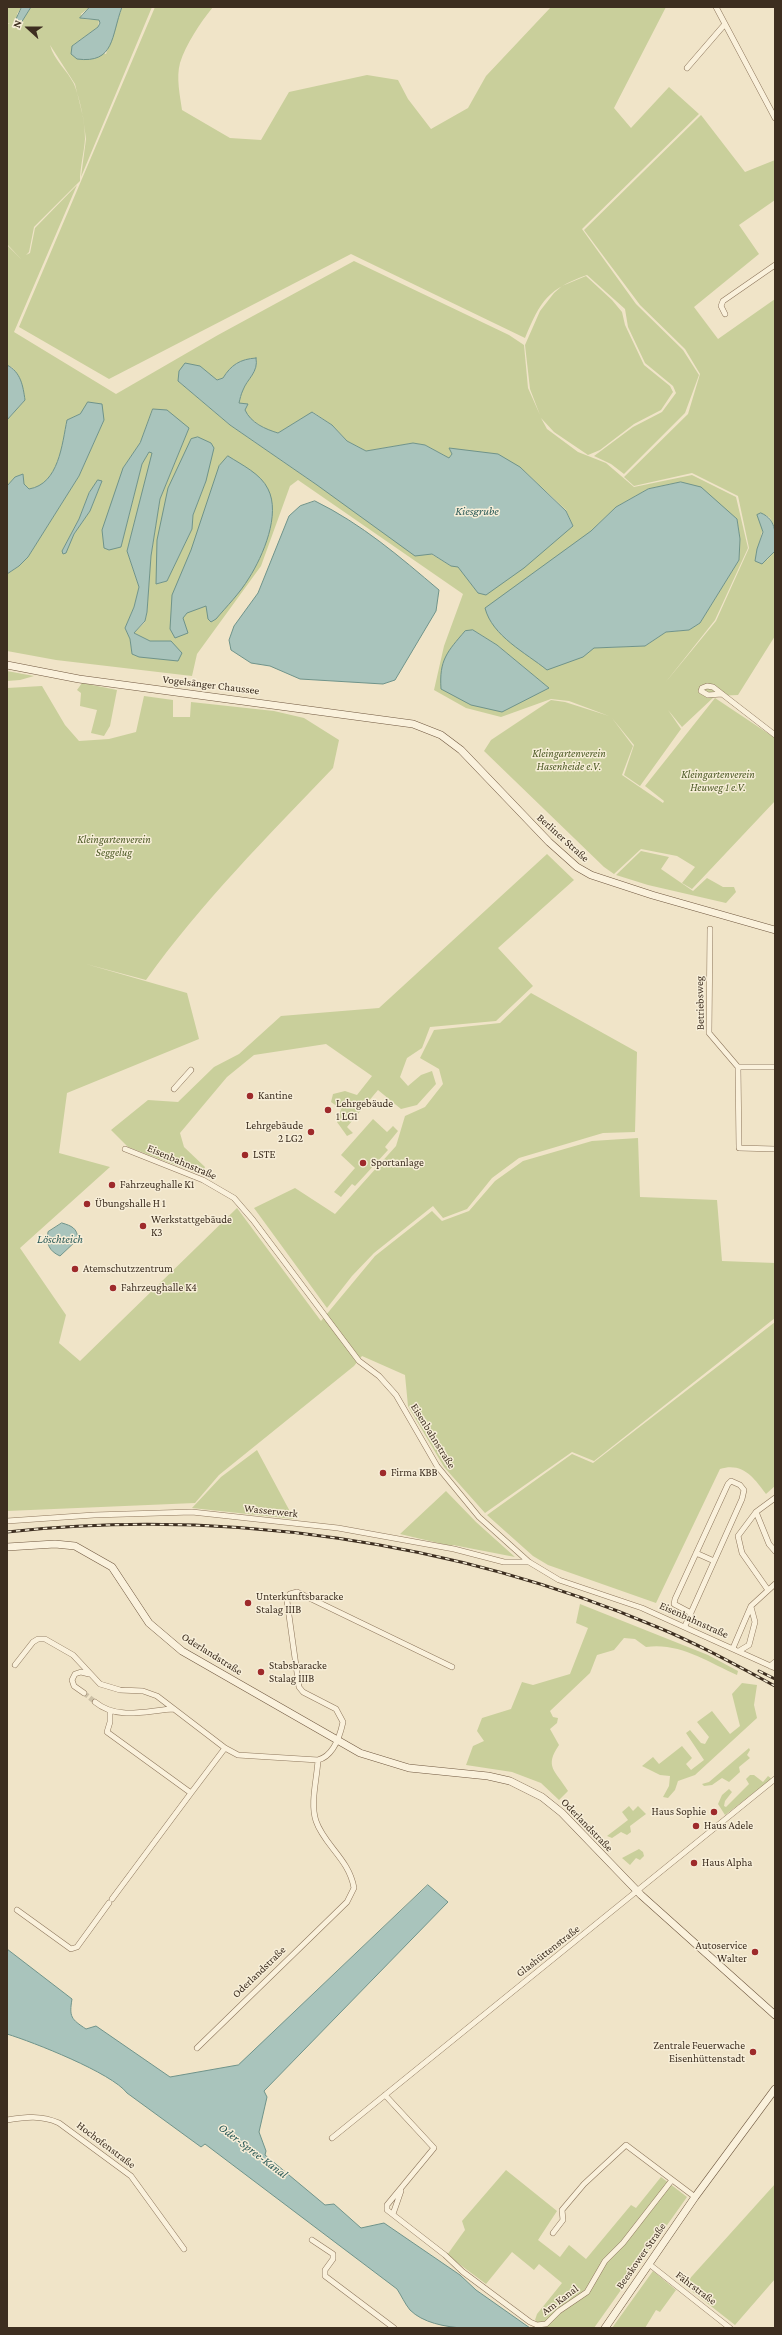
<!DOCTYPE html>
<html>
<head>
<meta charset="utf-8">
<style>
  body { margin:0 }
  #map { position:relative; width:782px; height:2335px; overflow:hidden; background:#f0e4c8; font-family:"Crimson Pro",serif }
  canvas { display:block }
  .frame { position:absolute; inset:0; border:8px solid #3d2e20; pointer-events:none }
  .north { position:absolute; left:8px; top:8px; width:40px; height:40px; -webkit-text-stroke:3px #f7eed8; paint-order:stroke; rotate:291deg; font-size:11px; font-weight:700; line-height:16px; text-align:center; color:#3d2e20 }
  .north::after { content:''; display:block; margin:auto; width:14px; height:18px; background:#3d2e20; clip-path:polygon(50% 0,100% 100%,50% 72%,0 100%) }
</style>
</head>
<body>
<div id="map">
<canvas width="782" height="2335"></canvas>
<div class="frame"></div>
<div class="north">N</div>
</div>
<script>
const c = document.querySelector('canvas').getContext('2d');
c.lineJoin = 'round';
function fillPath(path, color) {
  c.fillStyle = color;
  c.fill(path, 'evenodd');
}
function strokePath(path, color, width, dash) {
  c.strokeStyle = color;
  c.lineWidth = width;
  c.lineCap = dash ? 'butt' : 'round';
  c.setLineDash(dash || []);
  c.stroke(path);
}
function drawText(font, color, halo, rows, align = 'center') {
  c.font = font + ' "Crimson Pro",serif';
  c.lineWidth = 3;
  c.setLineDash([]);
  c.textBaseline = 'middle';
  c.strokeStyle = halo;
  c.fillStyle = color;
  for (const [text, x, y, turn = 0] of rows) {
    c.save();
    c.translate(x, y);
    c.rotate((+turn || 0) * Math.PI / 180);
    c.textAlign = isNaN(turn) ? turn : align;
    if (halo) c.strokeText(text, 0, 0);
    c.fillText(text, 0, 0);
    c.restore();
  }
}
const green = new Path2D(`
  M7 7H22L17 14 21 23 31 7H90L81 14 83 19 99 20 98 27 72 46 106 54 122 7H152L81 177 86 139 83 117 75 84 50 45C54 60 67 70 74 84 80 99 85 122 85 139 84 153 80 167 80 181L34 227 29 252 26 255 30 253 35 228 77 185 14 332 116 394 218 335 354 261 509 335 524 345 528 388 540 415 530 389 525 345 540 311 554 293 562 286 586 276 612 300 622 312 625 325 644 365 670 386 673 392 661 410 634 424 600 450 588 455 554 432 541 418 547 429 578 452 606 463 634 487 692 475 736 497 748 548 715 620 665 683 716 621 749 548 738 496 692 473 634 486 624 477 688 414 700 374 685 349 640 305 584 230 701 115 745 172 775 160V200L739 225 759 254 694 307 718 339 775 299V528L770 518 766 515 755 561 767 560 775 551V636L738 695 715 696 682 727 668 710 681 729 640 786 624 775 634 745 612 718 633 746 622 775 663 803 664 801 645 786 715 698 775 738V801L692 889 682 883 695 867 677 856 641 849 614 874 604 867 484 751 491 740 551 700 565 702 609 716 569 701 551 699 501 717 466 708 434 690 444 646 463 594 298 480 290 486 261 566 197 654 192 676 56 660 7 651V574L19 566 28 557 79 476 104 420 80 414 67 420C62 445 59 484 29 489L24 484 23 474 15 477 7 486V420L25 400 13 368 7 365V245L21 259 7 244V24H10L7 23ZM256 358C259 372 247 379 243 390 241 394 240 399 239 403L249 418 267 430 278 433 313 412 332 425 347 441 366 451 413 443 425 445 449 458 452 454 449 448 520 467 566 510 573 526 478 593 458 566H451L317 485 230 425 178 381 200 366 216 380 223 378C231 365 240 359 256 358ZM153 409 189 428 160 499 151 556 147 612 145 622 134 633 150 641H171L132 654 130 639 125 628 134 607 139 587 127 551 153 453 149 452 142 464 121 547 123 468 140 443ZM102 481 90 511 62 551 79 519 89 493ZM206 481 193 515 192 529 167 581 156 584ZM681 482 737 519 740 539 739 560 700 623 689 630 666 632 645 646 594 648 591 531 616 507 648 489ZM473 630 497 645 549 688Z
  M155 7H213C200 23 186 44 180 63 176 78 180 95 182 110L230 138 261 140 289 92 367 75 398 80 408 99 431 129 468 108 486 76 551 7H666L614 108 631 128 669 87 699 114 582 229 636 304 683 350 699 375 685 413 624 474 611 464 594 456 633 427 662 412 676 393 673 386 645 363 628 327 625 309 587 275C548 289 541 300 525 338L351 254 109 379 19 327Z
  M7 671 34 676 20 680 7 681Z
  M82 683 117 690 110 726 104 736 91 733 97 710 80 706 81 693 77 690Z
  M42 686 65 725 79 741 109 739 136 732 144 696 173 700V717H190L191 702 274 711 304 718 339 740 333 768C268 836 201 903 146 980L86 964 187 993 199 1039 67 1093 59 1153 110 1167 20 1248 66 1315 59 1343 80 1361 237 1208 321 1321 375 1256 432 1211 442 1221 469 1211 495 1181 523 1161 592 1141 638 1138 640 1197 717 1200 722 1261 775 1263V1318L594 1461 572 1452 485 1513 444 1467 408 1406 405 1375 362 1356 354 1366 219 1475 195 1503 7 1511V688Z
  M641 851 669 857 661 869 693 891 707 878 723 887H734L736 892 726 903 648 885 616 875Z
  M547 854 574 880 498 948 533 986 496 1021 430 1027 422 1048 407 1058 400 1077 408 1086 421 1075 432 1071 436 1084 417 1105 401 1109 378 1090 347 1127 353 1133 347 1136 337 1122 341 1109 331 1102 333 1094 345 1091 357 1095 372 1076 326 1044 254 1055 227 1077 180 1133 184 1147 205 1167 202 1175 128 1147 111 1130 148 1100 178 1102 214 1067 239 1054 281 1016 379 1008Z
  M531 993 637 1052 635 1132 603 1133 519 1158 492 1178 467 1209 443 1218 433 1206 374 1253 352 1276 327 1308 254 1208 295 1188 335 1214 396 1146 405 1116 425 1107 443 1084 439 1069 420 1058 434 1030 500 1023Z
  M373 1119 387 1132 393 1126 398 1131 385 1147 388 1150 355 1186 352 1184 341 1197 334 1192 355 1168 341 1155Z
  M775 1322V1486L766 1494C754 1478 743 1462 720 1469L656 1603 548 1565 533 1556 487 1515 572 1454 593 1463Z
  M257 1450 294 1519 192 1508 221 1477Z
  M446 1491 476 1522 515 1557 453 1545 451 1546 400 1534Z
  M580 1604 708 1655 738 1671 737 1675C708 1662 679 1642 646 1647L635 1639 624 1638 614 1650 597 1655 590 1673 550 1711 553 1717 558 1718 557 1723 550 1729 559 1745C544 1767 555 1770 568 1791L559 1800 541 1783 512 1772 466 1765 473 1746 484 1741 477 1731 482 1718 511 1709 522 1682 533 1685 570 1674 588 1628 576 1623Z
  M742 1683 757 1685 754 1705 757 1718 695 1775 678 1781 675 1790 668 1798 663 1797 669 1786 670 1776 660 1775 642 1766 653 1757 659 1764 682 1746 692 1758 686 1764 691 1770 704 1760 686 1733 690 1730 701 1743 705 1744 709 1737 697 1722 712 1711 730 1734 740 1726 732 1694Z
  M749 1748 750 1750 747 1755 750 1758 739 1767 740 1772 729 1782 722 1778 712 1785 704 1786 702 1784 709 1782Z
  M750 1775H754L763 1782 768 1776 772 1779 725 1815 718 1804 722 1795 729 1789 732 1792 725 1801 724 1806 726 1807 749 1784 746 1779Z
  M629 1806 633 1811 638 1806 646 1814 630 1826 631 1832 627 1835 621 1832 612 1838 607 1836 628 1820 622 1812Z
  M639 1849 643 1852 644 1856 640 1860 636 1858 630 1865 622 1858Z
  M506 2170 557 2211 538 2240 560 2257 569 2245 586 2259 631 2205 636 2208 661 2177 687 2197 594 2328H543L535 2320 537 2314 562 2283 539 2264 534 2270 512 2252 486 2284 447 2255 465 2230 462 2221Z
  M775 2184V2279L735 2325 684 2285Z
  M653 2271 676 2290 660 2312 656 2310 645 2328H612Z`);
const water = new Path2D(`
  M22 7H31L21 23 14 24Z
  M90 7H122C111 36 115 64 77 59L71 54 72 46 98 27 100 23 99 20 80 18Z
  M256 358C259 372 247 379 243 390 241 394 240 399 239 403L248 404 245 410C251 423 265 429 278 433L312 412 332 425 347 441 366 451 413 443 425 445 449 458 452 454 449 448 498 454 520 467 566 511 573 526 524 568 486 595 478 593 458 567 451 566 432 554 415 556 317 485 230 425 178 381 179 371 185 363 200 366 217 380 223 378C231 365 240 359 256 358Z
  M7 365C21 372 23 386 25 400L7 420Z
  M88 402 102 404 104 420 79 476 28 557 19 566 7 574V486L15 477 23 474 24 484 29 489C59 484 62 444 67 420L80 414Z
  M153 409 167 410 189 428 160 499 151 556 147 612 145 621 134 633 150 641H171L182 653 178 661 139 657 132 654 130 639 125 628 134 607 139 587 127 551 152 453 149 452 142 464 121 547 109 550 104 548 102 530 123 468 140 443Z
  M198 437 211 443 214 448 206 481 193 515 192 529 167 581 156 584 157 540 168 488 191 439Z
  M228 456C242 465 261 474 268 489 281 514 263 556 249 578 240 593 227 606 216 619L211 622 208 619 206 606 187 613 183 618 188 633 175 638 170 629 172 595 191 550 219 466Z
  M98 480 102 481 90 511 74 534 66 553 63 554 62 551 79 519 89 493Z
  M681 482 701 487 737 519 740 539 739 560 700 623 689 630 666 632 645 646 594 648 583 657 547 670C526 653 492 636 485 608L591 531 616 507 648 489Z
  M315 501C362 524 400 557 439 590L436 611 395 680 383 684 300 679 270 666 251 663 231 650 229 640 234 626 258 593 289 516 300 506Z
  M761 513C778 520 775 536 775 551L762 564 755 561 757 549 763 532 757 515Z
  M473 630 497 645 549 688 502 712 471 705 441 689C439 660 447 652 465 631Z
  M62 1223C72 1226 77 1228 78 1239L60 1256C49 1251 46 1244 48 1232Z
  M428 1885 448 1902 264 2091 267 2097 259 2132 266 2151 265 2155 325 2205 334 2204 361 2228 384 2223 460 2275 476 2290 530 2328C496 2328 435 2335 410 2310 405 2304 401 2295 397 2289L205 2144 201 2147 127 2093C112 2073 33 2042 7 2034V1949L72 1999C69 2017 71 2019 86 2029L96 2026 170 2077 238 2065Z`);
const streetTunnel = new Path2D(`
  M84 1693 95 1702`);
const street = new Path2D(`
  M716 7 775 118
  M687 68 725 24
  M725 314 721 306 723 301 775 265
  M722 694 708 695 701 691 702 688 707 686 713 687 775 735
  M710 929 709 1033 738 1067
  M775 1067H738L739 1148 775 1149
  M174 1089 191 1070
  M125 1149 203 1180 234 1198 253 1220 359 1361 379 1376 396 1395 437 1466 479 1517 529 1562 559 1580 642 1608 775 1668
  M756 1512 769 1544 775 1551
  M7 1521 94 1515 192 1512 338 1528 454 1549 504 1562H529
  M696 1553 714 1561
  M768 1590 742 1553 738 1536 756 1512 775 1498
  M685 1626 742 1499 744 1490 740 1485 731 1481 728 1484 675 1599 674 1604 691 1613
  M733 1648 751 1606 775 1584
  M739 1651 749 1645 755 1622 751 1607
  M15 1665 33 1642 38 1639H45L73 1655 100 1684 120 1690 143 1691 157 1696 225 1748 238 1755 318 1760C333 1756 340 1736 343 1722L336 1709 303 1692 299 1687 287 1601 290 1594 297 1592 452 1667
  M770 1666 775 1662
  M84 1693 74 1686 72 1680 75 1674 81 1672 89 1674
  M95 1702C118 1721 148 1710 174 1709
  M110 1712V1722L107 1732 191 1793 225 1748
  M112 1899 191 1793
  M17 1910 71 1949 77 1947 109 1903
  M197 2048 347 1902 354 1888C349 1859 324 1845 316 1821 310 1803 317 1779 318 1760
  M385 2095 434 2148 387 2205V2210L445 2255 463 2272 530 2322 537 2325 546 2324 559 2311 587 2292 605 2261 623 2243 672 2180
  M7 2120C26 2117 41 2115 59 2123L131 2176 184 2249
  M332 2138 775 1779
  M393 2214 401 2191
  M553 2233 563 2220 562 2210 584 2184 626 2145 695 2197
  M312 2240 333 2254V2259L325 2270V2276L394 2328
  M649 2264 730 2328`);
const secondary = new Path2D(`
  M7 665 79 679 413 724 441 735 461 750 549 842 577 867 591 875 652 895 775 930
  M7 1547 55 1544 75 1546 112 1567 149 1623 182 1651 360 1753 409 1768 488 1776 510 1781 542 1797 562 1813 641 1895 775 2015
  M605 2328 695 2197 775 2089`);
const rail = new Path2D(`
  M7 1532C225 1508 455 1541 657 1627 698 1644 736 1665 775 1686
  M759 1671 775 1679`);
const markers = [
  [250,1096,4,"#9e2a2b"],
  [328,1110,4,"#9e2a2b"],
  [311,1132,4,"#9e2a2b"],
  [245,1155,4,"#9e2a2b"],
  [363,1163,4,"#9e2a2b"],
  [112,1185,4,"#9e2a2b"],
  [87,1204,4,"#9e2a2b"],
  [143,1226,4,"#9e2a2b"],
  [75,1269,4,"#9e2a2b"],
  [113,1288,4,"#9e2a2b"],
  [383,1473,4,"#9e2a2b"],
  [248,1603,4,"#9e2a2b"],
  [261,1672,4,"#9e2a2b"],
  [714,1812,4,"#9e2a2b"],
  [696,1826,4,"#9e2a2b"],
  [694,1863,4,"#9e2a2b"],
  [755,1952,4,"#9e2a2b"],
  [753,2052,4,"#9e2a2b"]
];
const streetNames = [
  ["Vogelsänger Chaussee",211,685,7],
  ["Berliner Straße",563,838,42],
  ["Betriebsweg",700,1003,-91],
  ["Eisenbahnstraße",182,1162,23],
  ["Eisenbahnstraße",433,1436,58],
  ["Wasserwerk",271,1511,6],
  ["Eisenbahnstraße",694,1620,24],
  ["Oderlandstraße",212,1654,32],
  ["Oderlandstraße",587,1825,46],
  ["Glashüttenstraße",548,1951,-38],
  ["Oderlandstraße",259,1972,-44],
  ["Hochofenstraße",106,2145,37],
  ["Beeskower Straße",641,2256,-55],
  ["Fährstraße",696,2288,37],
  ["Am Kanal",560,2300,-37]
];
const parkNames = [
  ["Kleingartenverein",569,754],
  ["Hasenheide e.V.",569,767],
  ["Kleingartenverein",718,775],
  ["Heuweg 1 e.V.",718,788],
  ["Kleingartenverein",114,840],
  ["Seggelug",114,853]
];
const poiNames = [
  ["Kantine",258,1096],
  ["Lehrgebäude",336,1104],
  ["1 LG1",336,1117],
  ["Lehrgebäude",303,1126,"right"],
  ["2 LG2",303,1139,"right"],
  ["LSTE",253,1155],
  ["Sportanlage",371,1163],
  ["Fahrzeughalle K1",120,1185],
  ["Übungshalle H 1",95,1204],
  ["Werkstattgebäude",151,1220],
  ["K3",151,1233],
  ["Atemschutzzentrum",83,1269],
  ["Fahrzeughalle K4",121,1288],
  ["Firma KBB",391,1473],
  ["Unterkunftsbaracke",256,1597],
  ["Stalag IIIB",256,1610],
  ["Stabsbaracke",269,1666],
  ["Stalag IIIB",269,1679],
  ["Haus Sophie",706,1812,"right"],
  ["Haus Adele",704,1826],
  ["Haus Alpha",702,1863],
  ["Autoservice",747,1946,"right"],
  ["Walter",747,1959,"right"],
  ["Zentrale Feuerwache",745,2046,"right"],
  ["Eisenhüttenstadt",745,2059,"right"]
];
const waterNames = [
  ["Kiesgrube",477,511],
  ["Löschteich",60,1239],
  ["Oder-Spree-Kanal",253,2151,37]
];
fillPath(green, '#c9cf9b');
fillPath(water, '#a9c4bc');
strokePath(water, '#6f938a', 1);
strokePath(streetTunnel, '#ccc0a6', 5, [5, 2.5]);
strokePath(street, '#8d765c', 6);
strokePath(secondary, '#6f573f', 8);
strokePath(street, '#faf1dc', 5);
strokePath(secondary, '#faf1dc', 7);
strokePath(rail, '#3d2e20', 3);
strokePath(rail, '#f7eed8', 1.5, [4.5]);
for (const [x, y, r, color] of markers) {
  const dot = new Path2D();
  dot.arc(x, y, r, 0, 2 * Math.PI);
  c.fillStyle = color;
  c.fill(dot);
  strokePath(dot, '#f7eed8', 1.5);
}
drawText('11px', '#3d2e20', '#f7eed8', streetNames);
drawText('italic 11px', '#4d5a26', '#f7eed8', parkNames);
drawText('11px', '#3d2e20', '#f7eed8', poiNames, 'left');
drawText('italic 12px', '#2f5d5a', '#f7eed8', waterNames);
</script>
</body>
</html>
